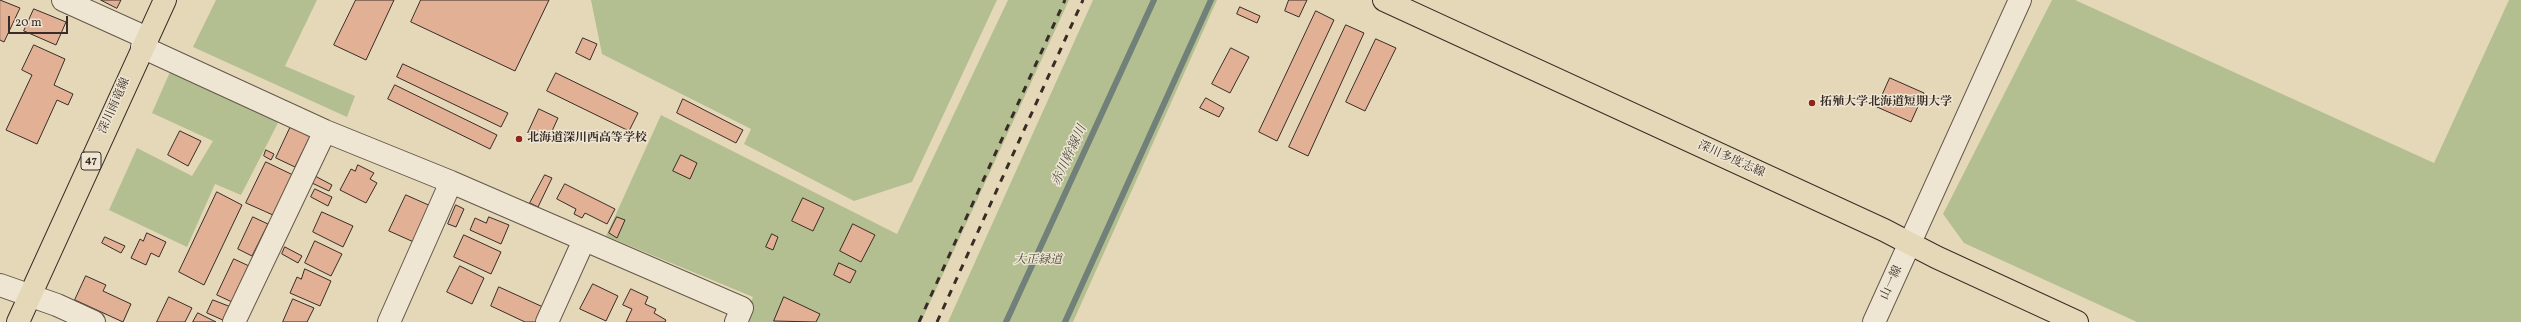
<!DOCTYPE html>
<html>
<head>
<meta charset="utf-8">
<style>
  body { margin:0 }
  #map { position:relative; width:2521px; height:322px; overflow:hidden; background:#e5d8b9; font-family:Vollkorn,serif }
  canvas { display:block }
  .scale { position:absolute; left:8px; top:16px; width:60px; height:18px; box-sizing:border-box; border:2px solid #392c26; border-top:0; padding-left:5px; font-size:12px; line-height:14px; white-space:nowrap; color:#392c26; -webkit-text-stroke:3px #eee6d2; paint-order:stroke }
</style>
</head>
<body>
<div id="map">
<canvas width="2521" height="322"></canvas>
<div class="scale">20 m</div>
</div>
<script>
const c = document.querySelector('canvas').getContext('2d');
c.lineJoin = 'round';
function fillPath(path, color) {
  c.fillStyle = color;
  c.fill(path, 'evenodd');
}
function strokePath(path, color, width, dash) {
  c.strokeStyle = color;
  c.lineWidth = width;
  c.lineCap = dash ? 'butt' : 'round';
  c.setLineDash(dash || []);
  c.stroke(path);
}
function drawText(font, color, halo, rows, align = 'center') {
  c.font = font + ' Vollkorn,"Noto Serif JP",serif';
  c.lineWidth = 3;
  c.setLineDash([]);
  c.textBaseline = 'middle';
  c.strokeStyle = halo;
  c.fillStyle = color;
  for (const [text, x, y, turn = 0] of rows) {
    c.save();
    c.translate(x, y);
    c.rotate((+turn || 0) * Math.PI / 180);
    c.textAlign = isNaN(turn) ? turn : align;
    if (halo) c.strokeText(text, 0, 0);
    c.fillText(text, 0, 0);
    c.restore();
  }
}
const green = new Path2D(`
  M216 0H317L285 66 355 96 347 117 193 47Z
  M591 0H997L912 182 854 201 744 144 751 129 602 54Z
  M1008 0H1069L921 322H743L753 297 606 236 661 115 897 234Z
  M1093 0H1217L1073 322H948Z
  M2052 0H2075L2434 163 2509 0H2521V322H2137L1964 243 1943 214Z
  M173 65 280 119 241 195 215 184 187 247 109 210 137 148 192 176 213 141 152 113Z`);
const stream = new Path2D(`
  M1006 322 1154 0
  M1065 322 1211 0`);
const building = new Path2D(`
  M0 0 20 8 4 42 0 40Z
  M101 0H121L117 8Z
  M356 0H394L366 60 334 45Z
  M421 0H549L515 71 411 22Z
  M1289 0H1307L1299 17 1285 11Z
  M1240 7 1260 16 1257 23 1237 14Z
  M34 9 66 22 56 45 24 31Z
  M1316 11 1334 20 1277 141 1259 132Z
  M1346 25 1364 33 1308 156 1289 147Z
  M583 38 597 44 590 60 576 53Z
  M1376 39 1396 48 1365 111 1346 102Z
  M34 45 65 59 54 85 73 94 68 105 57 100 37 144 6 130 32 75 22 70Z
  M1231 48 1249 57 1230 93 1212 84Z
  M403 64 508 113 501 127 397 77Z
  M556 73 638 113 629 131 547 91Z
  M1890 78 1924 93 1911 122 1877 107Z
  M395 85 497 135 490 149 388 99Z
  M1206 98 1224 108 1219 117 1200 108Z
  M683 99 743 130 736 143 677 113Z
  M539 109 558 118 547 142 528 133Z
  M291 126 311 135 295 167 276 158Z
  M180 131 201 141 188 166 168 155Z
  M266 150 274 154 271 160 264 156Z
  M681 155 697 163 690 179 673 171Z
  M266 162 293 175 273 215 246 203Z
  M358 165 374 173 370 179 377 183 366 203 340 190 351 169 355 171Z
  M545 175 552 178 538 207 530 203Z
  M315 176 332 185 329 191 312 183Z
  M565 184 615 209 607 224 585 213 582 218 574 214 576 209 557 199Z
  M315 189 332 197 328 206 311 197Z
  M217 192 242 205 204 285 179 272Z
  M406 195 433 207 416 243 389 231Z
  M803 198 824 208 813 231 792 221Z
  M456 205 464 209 456 227 448 224Z
  M322 212 353 226 343 247 313 232Z
  M253 217 268 224 252 256 238 249Z
  M489 217 509 225 501 244 470 230 475 218 486 223Z
  M617 217 625 220 617 238 609 233Z
  M853 224 875 235 861 262 840 251Z
  M147 233 166 242 159 257 151 253 146 265 131 258 140 239 143 241Z
  M772 234 778 237 773 250 766 247Z
  M464 235 501 252 491 274 454 257Z
  M105 237 125 246 121 253 102 243Z
  M315 241 342 254 331 276 305 263Z
  M285 247 302 256 298 263 282 254Z
  M234 259 249 266 232 302 217 295Z
  M839 263 856 271 850 283 834 275Z
  M460 266 484 278 472 304 447 292Z
  M305 269 331 281 320 306 290 293 297 277 301 279Z
  M86 276 106 285 103 291 131 304 123 322 75 300Z
  M593 284 618 296 606 321 580 309Z
  M499 287 543 307 536 322H525L491 306Z
  M631 289 648 297 645 304 656 309 654 313 666 320 665 322H626L632 309 623 305Z
  M169 297 192 308 185 322H157Z
  M784 297 820 314 816 322 774 321Z
  M293 299 314 308 307 322H283Z
  M213 300 231 307 225 321 207 313Z
  M198 313 216 322H193Z`);
const minor = new Path2D(`
  M63 0 147 38
  M142 47 325 131 451 182 742 308 736 322
  M0 285 57 305 94 322
  M234 322 325 131
  M389 322 451 182
  M547 322 584 240
  M1874 322 2020 0`);
const major = new Path2D(`
  M1384 0 1884 230 1936 257 2077 322
  M18 322 165 0`);
const rail = new Path2D(`
  M919 322 1065 0
  M937 322 1083 0`);
const markers = [
  [1812,103,4,"#8f2418"],
  [519,139,4,"#8f2418"]
];
const shields = [
  [91,161,20]
];
const shieldNames = [
  ["47",91,161]
];
const poiNames = [
  ["拓殖大学北海道短期大学",1820,103],
  ["北海道深川西高等学校",527,139]
];
const streetNames = [
  ["深川雨竜線",115,106,-66],
  ["深川多度志線",1731,160,24],
  ["山一線",1892,283,-65]
];
const parkNames = [
  ["大正緑道",1038,261]
];
const waterNames = [
  ["赤川幹線川",1070,156,-65]
];
fillPath(green, '#b3bf90');
strokePath(stream, '#718179', 6);
fillPath(building, '#e2b095');
strokePath(building, '#392c26', 1);
strokePath(minor, '#64574b', 24);
strokePath(major, '#392c26', 24);
strokePath(minor, '#eee6d2', 22);
strokePath(major, '#e5d8b9', 22);
strokePath(rail, '#392c26', 3, [7, 7]);
for (const [x, y, r, color] of markers) {
  const dot = new Path2D();
  dot.arc(x, y, r, 0, 2 * Math.PI);
  c.fillStyle = color;
  c.fill(dot);
  strokePath(dot, '#eee6d2', 1.5);
}
for (const [x, y, w] of shields) {
  const box = new Path2D();
  box.roundRect(x - w / 2, y - 9, w, 18, 3);
  c.fillStyle = '#eee6d2';
  c.fill(box);
  strokePath(box, '#392c26', 1);
}
drawText('bold 11px', '#392c26', null, shieldNames);
drawText('bold 12px', '#392c26', '#eee6d2', poiNames, 'left');
drawText('12px', '#392c26', '#eee6d2', streetNames);
drawText('italic 12px', '#51493b', '#eee6d2', parkNames);
drawText('italic 13px', '#504f49', '#eee6d2', waterNames);
</script>
</body>
</html>
